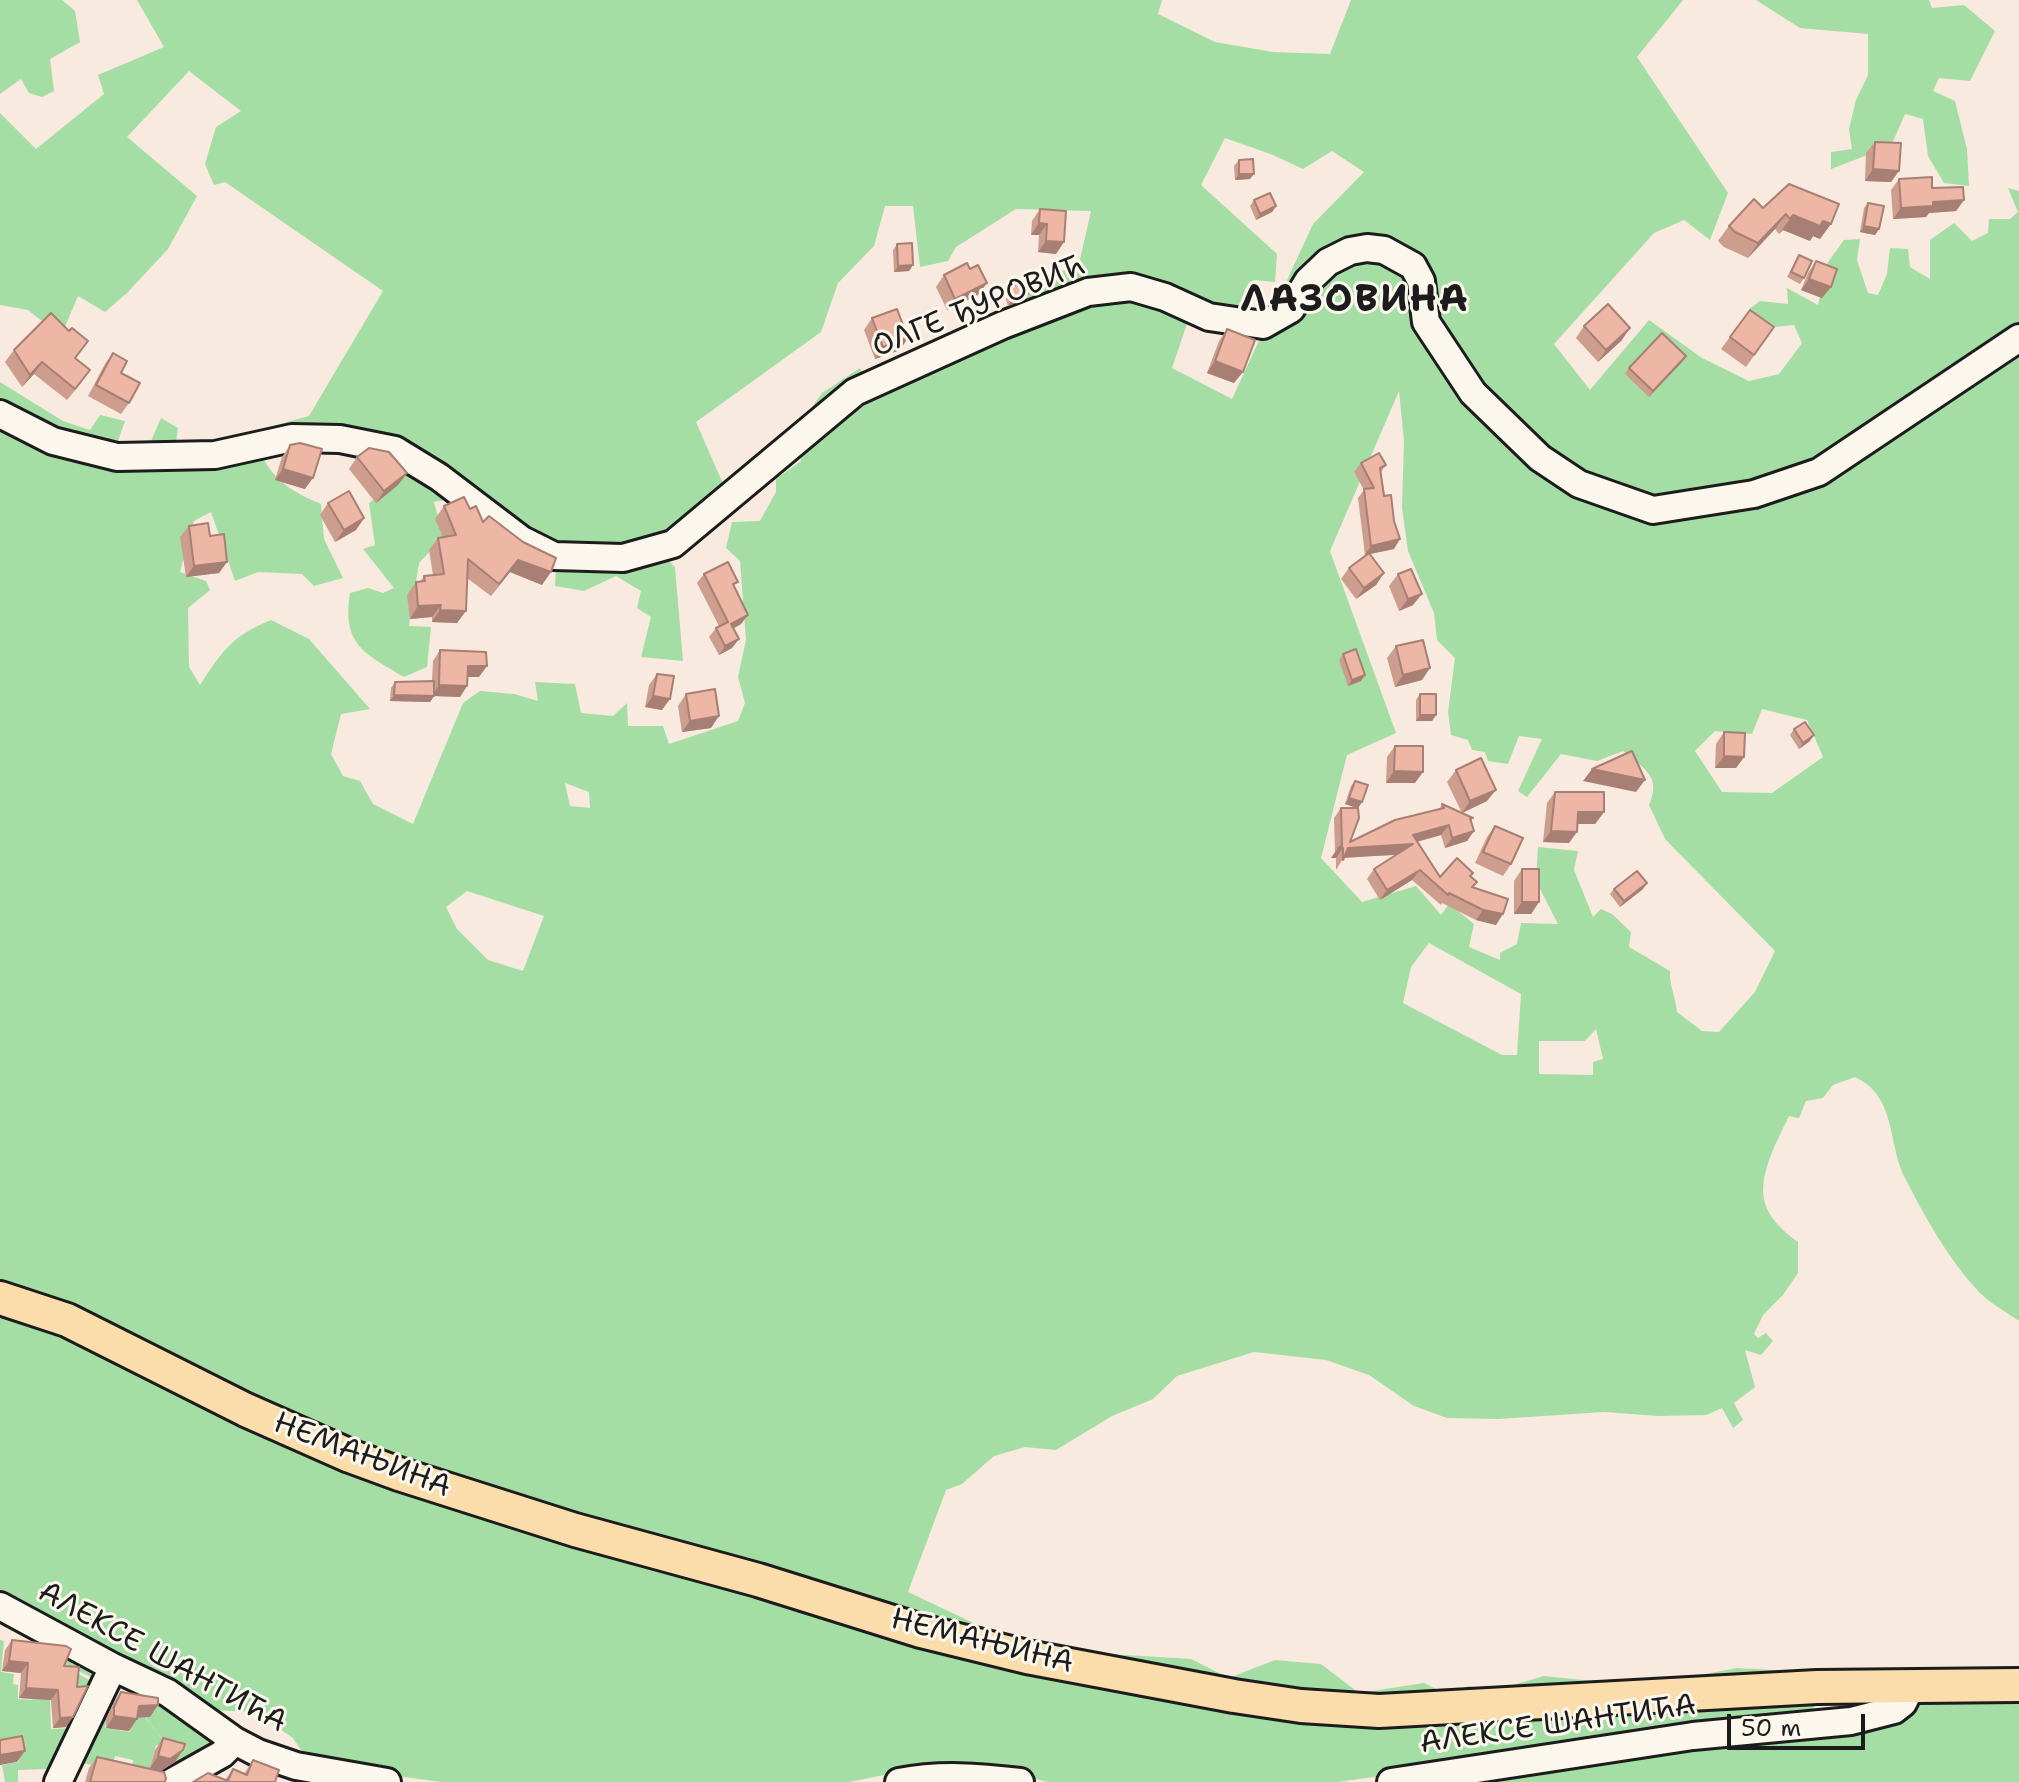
<!DOCTYPE html>
<html>
<head>
<meta charset="utf-8">
<style>
  body { margin:0 }
  #map { position:relative; width:2019px; height:1782px; overflow:hidden; background:#f8eade; font-family:"Shantell Sans",sans-serif }
  canvas { display:block }
  .scale { position:absolute; left:1727px; top:1714px; width:138px; height:36px; box-sizing:border-box; border:4px solid #1c1c1c; border-top:0; padding-left:10px; font-size:24px; line-height:28px; white-space:nowrap; color:#1c1c1c; -webkit-text-stroke:6px #fbf7ec; paint-order:stroke }
</style>
</head>
<body>
<div id="map">
<canvas width="2019" height="1782"></canvas>
<div class="scale">50 m</div>
</div>
<script>
const c = document.querySelector('canvas').getContext('2d');
c.lineJoin = 'round';
function fillPath(path, color) {
  c.fillStyle = color;
  c.fill(path, 'evenodd');
}
function strokePath(path, color, width, dash) {
  c.strokeStyle = color;
  c.lineWidth = width;
  c.lineCap = dash ? 'butt' : 'round';
  c.setLineDash(dash || []);
  c.stroke(path);
}
function drawText(font, color, halo, rows, align = 'center') {
  c.font = font + ' "Shantell Sans",sans-serif';
  c.lineWidth = 6;
  c.setLineDash([]);
  c.textBaseline = 'middle';
  c.strokeStyle = halo;
  c.fillStyle = color;
  for (const [text, x, y, turn = 0] of rows) {
    c.save();
    c.translate(x, y);
    c.rotate((+turn || 0) * Math.PI / 180);
    c.textAlign = isNaN(turn) ? turn : align;
    if (halo) c.strokeText(text, 0, 0);
    c.fillText(text, 0, 0);
    c.restore();
  }
}
const green = new Path2D(`
  M0 0H62L75 11 80 42 50 59 54 91 42 97 29 93 21 79 0 94Z
  M137 0H1162L1158 14 1215 42 1273 52 1330 54 1351 0H1683L1637 57 1728 193 1710 240 1684 220 1654 233 1554 344 1590 390 1649 320 1702 358 1749 381 1779 374 1802 343 1794 325 1765 328 1749 309 1760 301 1788 304 1787 288 1818 305 1828 262 1844 240 1860 239 1857 260 1868 293 1878 295 1887 274 1890 248 1908 249 1910 267 1930 279V240L1954 223 1972 241 1988 233 1989 219H2010L2018 212 2008 188 2019 191V1321C2006 1312 1990 1303 1979 1292 1948 1259 1925 1217 1905 1178 1887 1142 1897 1097 1855 1077L1833 1085 1823 1098 1806 1101 1799 1118 1789 1116C1778 1139 1759 1173 1764 1199 1767 1217 1785 1233 1798 1242V1273L1783 1295 1763 1315 1754 1334 1758 1338 1766 1333 1773 1341 1761 1355 1745 1350 1755 1387 1734 1403 1743 1420 1733 1428 1722 1408 1706 1415 1659 1416 1604 1412 1498 1419 1447 1418 1414 1406 1369 1375 1326 1360 1254 1352 1177 1376 1153 1399 1112 1416 1056 1450 1025 1447 994 1456 962 1484 946 1490 908 1592 999 1635 1093 1653 1191 1659 1229 1678 1275 1660 1321 1664 1359 1693 1424 1683 1444 1693 1469 1686 1492 1691 1544 1676 1642 1686 1737 1668 1899 1677 1815 1702 1812 1714 1338 1782H1048L988 1768 929 1766 849 1782H441L341 1768 312 1759 301 1750 293 1738 255 1712 211 1710 0 1597V382L63 421 90 430 100 415 125 421 118 441 124 464 139 467 145 442 151 441 161 418 178 428 176 443 192 448 309 416 383 291 225 182 214 185 205 164 216 127 241 111 189 71 127 137 197 196 168 249 127 293 105 312 78 296 61 336 28 310 0 305V113L36 149 104 94 98 75 164 47ZM1225 138 1273 155 1303 169 1332 151 1364 172 1313 224 1232 399 1172 368 1189 318 1245 310V289L1254 280 1275 282 1277 254 1201 185ZM885 206H913L920 267 948 261 956 247 1016 209 1091 211 1079 264 1031 284 1010 337 876 397 860 368 822 393 801 423V461L776 479V492L760 521 732 522 726 548 740 561 746 640 738 677 745 703 738 721 669 744 663 726H628L627 703 613 716 581 713 575 684 535 682 538 701 514 694 480 691 463 703 413 824 373 804 360 781 343 776 331 754 341 714 370 709 309 639 271 620C232 636 223 650 200 685L189 667 188 608 210 590 206 581 180 572 194 521 211 512 235 581 258 572 302 574 314 586 343 578 324 539 321 504C297 494 277 483 264 460L237 465 229 447 383 441 402 478 369 503 375 545 363 549 394 588 383 593 368 588 350 593C342 645 364 653 404 677L427 667 431 627 409 626 419 563 437 544H446L434 502 451 499 557 548 555 586 584 591 616 576 641 591 637 608 651 617 641 657 683 661 675 567 648 541 669 535 724 486 696 422 821 332 838 283 874 246ZM1399 391 1404 441 1402 508 1408 551 1434 613 1437 640 1455 658 1448 712 1451 735 1468 740 1472 750 1485 752 1488 761 1508 764 1519 736 1542 739 1518 791 1527 797 1561 754 1597 761 1623 751C1644 769 1662 776 1649 805L1665 839 1775 951 1755 992 1719 1032 1702 1031 1677 1012C1676 998 1669 985 1670 971L1629 947 1631 932 1612 914 1601 909 1593 917 1574 870 1578 851 1538 847 1536 881 1558 924 1521 923 1517 944 1500 953V960L1469 947 1474 924 1449 904 1441 915 1416 886 1362 902 1321 858 1347 755 1396 733 1330 551ZM1762 709 1807 720 1823 757 1772 793 1722 792 1695 751 1715 731 1752 734ZM565 783 589 792 590 808 570 806ZM467 891 544 916 523 971 488 960 457 929 446 907ZM1429 943 1521 994 1517 1055H1502L1403 1003 1411 967ZM1596 1029 1603 1059 1593 1062V1075L1539 1074V1041H1585Z
  M1756 0H1929L1932 8 1964 5 1995 31 1970 81 1939 78 1933 91 1955 101 1967 149 1969 186 1944 183 1928 156 1923 119 1905 114 1891 146 1831 169V152L1852 149 1849 129 1856 100 1868 75V34L1800 28Z
  M0 1640 4 1641 1 1672 14 1674 13 1684 18 1685V1699L32 1700 40 1641 98 1668 95 1679 64 1664 63 1666 95 1683 50 1697 51 1729 76 1728 47 1779V1769L18 1770V1782H5L2 1765 19 1762 15 1740 0 1743Z
  M117 1680 114 1702H109L105 1728 130 1732 134 1703 169 1748 156 1745 150 1769 172 1774 177 1755 153 1728 135 1701 136 1687 218 1743 163 1782 131 1775 133 1760 115 1756 112 1767 78 1763Z
  M1935 1696 2019 1697V1782H1439L1900 1717Z`);
const minor = new Path2D(`
  M0 414 53 441 117 457 215 455 292 438 340 439 395 450 439 477 522 540 554 556 623 558 673 544 855 392 1003 325 1088 292 1131 287 1165 297 1209 317 1263 325 1291 309 1308 281 1328 262 1350 251 1367 248 1384 250 1413 266 1421 281 1426 322 1473 393 1540 458 1579 484 1653 510 1754 494 1819 472 2019 338
  M0 1606 113 1667 168 1693 235 1741 258 1753 296 1766 387 1782
  M58 1782 113 1667
  M172 1782 222 1754 235 1741
  M899 1782C940 1774 979 1777 1020 1782
  M1391 1782 1693 1736 1851 1721 1894 1710 1903 1703 1911 1687`);
const major = new Path2D(`
  M0 1298 67 1320 246 1410 350 1456 399 1474 575 1530 758 1580 921 1631 1027 1657 1234 1696 1301 1706 1379 1711 1817 1687 2019 1685`);
const wall = new Path2D(`
  M1875 142 1891 182 1865 181 1866 153Z
  M1239 160 1250 179 1235 180 1234 166Z
  M1899 179 1932 188 1964 200 1956 211 1929 213 1926 217 1893 219 1891 190Z
  M1789 184 1820 239 1813 236 1810 241 1783 230 1779 234 1775 229 1748 258 1724 247 1718 241 1729 226 1763 208Z
  M1254 200 1276 206 1272 212 1256 220 1250 206Z
  M1868 203 1879 229 1875 235 1860 232 1864 208Z
  M1040 209 1066 211 1056 254 1038 252 1039 235H1031L1032 221Z
  M897 244 913 265 909 271 894 272 893 250Z
  M1799 255 1804 278 1800 284 1787 277Z
  M1816 261 1822 298 1801 290 1808 273Z
  M944 275 978 295 947 310 936 287Z
  M1008 287 1024 300 1008 306 1004 292Z
  M1750 310 1774 327 1746 367 1721 349Z
  M872 318 900 350 875 359 864 330Z
  M1584 326 1622 340 1598 362 1576 338Z
  M1227 329 1234 383 1207 373 1219 341Z
  M69 331 82 382 67 400 34 374 22 387 5 362 14 350Z
  M113 353 121 373 129 403 121 414 88 396 105 364Z
  M1686 356 1649 397 1625 374 1629 368Z
  M290 445 305 489 275 480 282 457Z
  M357 457 407 473 398 485 376 503 349 469Z
  M1361 463 1386 465 1381 472 1394 549 1370 554 1384 573 1376 585 1356 599 1341 579 1349 568 1365 555 1358 498 1364 490 1354 472Z
  M328 503 364 518 356 530 335 542 320 515Z
  M444 506 470 509 542 585 510 572 491 596 467 578 457 623 432 622V617L410 619 407 595 416 582H420L424 576 433 575 429 550 438 538 443 537 435 519Z
  M189 526 210 536 227 562 219 573 186 577 180 537Z
  M704 574 735 587 748 615 741 624 733 629 732 648 719 655 709 637 716 628 719 626 697 583Z
  M1398 574 1413 605 1399 611 1389 586Z
  M1396 646 1422 680 1395 687 1387 658Z
  M440 650 479 677H467V686L460 697 434 696 430 702 390 701 391 688 395 682 432 681 433 661Z
  M1343 654 1365 675 1361 681 1348 686 1339 660Z
  M657 674 662 710 645 707 649 685Z
  M686 694 711 728 682 732 678 706Z
  M1420 694 1436 715 1432 721H1416V700Z
  M1794 729 1810 741 1799 749 1790 735Z
  M1724 732 1744 757 1736 768H1715L1716 744Z
  M1395 746 1415 783H1386L1387 757Z
  M1456 770 1487 801 1462 813 1473 818 1471 821 1474 831 1467 841 1445 848 1441 835 1417 842 1440 877 1471 876 1477 882 1473 887 1496 925 1476 920 1442 903 1441 905 1412 880 1380 900 1367 879 1374 869 1396 855 1344 857 1336 870V858H1331L1335 852 1334 818 1341 808H1356L1345 804 1351 786 1355 781 1362 802 1358 808 1350 842 1439 810 1442 804 1462 813 1447 782Z
  M1555 792 1604 812 1595 824H1578L1569 843 1543 842 1547 803Z
  M1495 826 1511 864 1503 876 1475 863 1487 837Z
  M1522 869 1539 902 1531 914H1514V881Z
  M1614 889H1643L1620 907 1610 894Z
  M12 1640 64 1666 73 1717 66 1727 53 1728 51 1700 19 1698 21 1673 2 1671 5 1650Z
  M121 1692 150 1717H138L129 1731 106 1728V1719L113 1704Z
  M163 1738 183 1750 175 1762 161 1771 150 1768 155 1750Z
  M97 1757 165 1782H85L89 1768Z
  M253 1760 275 1782H193L225 1780 233 1769 244 1774Z`);
const shadedWall = new Path2D(`
  M1873 169 1899 171 1891 182 1865 181Z
  M1239 174H1254L1250 179 1235 180Z
  M1964 200 1956 211 1929 213 1926 217 1893 219 1901 208 1933 202Z
  M1276 206 1272 212 1256 220 1260 214Z
  M1786 214 1775 229 1748 258 1758 243Z
  M1793 215 1823 221 1831 224 1820 239 1813 236 1810 241 1783 230 1779 234Z
  M1039 223 1047 224 1039 235H1031Z
  M1864 226 1879 229 1875 235 1860 232Z
  M1046 241 1064 242 1056 254 1038 252Z
  M913 265 909 271 894 272 898 266Z
  M1809 279 1831 287 1822 298 1801 290Z
  M987 283 978 295 947 310 955 299Z
  M1028 294 1024 300 1008 306 1012 300Z
  M1630 328 1622 340 1598 362 1606 350Z
  M908 338 900 350 875 359 883 347Z
  M1686 356 1682 362 1649 397 1653 391Z
  M1215 361 1243 372 1234 383 1207 373Z
  M42 362 34 374 22 387 30 375Z
  M283 469 313 478 305 489 275 480Z
  M407 473 398 485 376 503 384 491Z
  M364 518 356 530 335 542 344 530Z
  M1400 539 1394 549 1365 555 1371 546Z
  M518 560 551 572 542 585 510 572 491 596Z
  M227 562 219 573 186 577 194 566Z
  M1384 573 1376 585 1356 599 1364 588Z
  M1422 594 1413 605 1399 611 1408 599Z
  M441 605 432 617 410 619 418 606Z
  M440 610 466 611 457 623 432 622Z
  M748 615 741 624 724 633 731 624Z
  M739 639 732 648 719 655 725 646Z
  M468 666H487L479 677H460Z
  M1430 668 1422 680 1395 687 1403 675Z
  M1365 675 1361 681 1348 686 1352 680Z
  M439 685 467 686 460 697 434 696 430 702 390 701 394 695 432 696Z
  M653 696 670 699 662 710 645 707Z
  M1420 715H1436L1432 721H1416Z
  M719 716 711 728 682 732 690 721Z
  M1814 735 1810 741 1799 749 1803 743Z
  M1724 756 1744 757 1736 768H1715Z
  M1592 769 1645 780 1636 792 1583 781Z
  M1394 771 1423 772 1415 783H1386Z
  M1496 790 1487 801 1462 813 1470 801Z
  M1349 798 1362 802 1358 808 1345 804Z
  M1578 812H1604L1595 824H1570Z
  M1449 825 1441 835 1408 844H1413L1406 854 1343 858 1348 848 1413 835Z
  M1474 831 1467 841 1445 848 1452 838Z
  M1551 831 1577 832 1569 843 1543 842Z
  M1338 848H1343L1336 858H1331Z
  M1420 870 1412 880 1380 900 1387 890Z
  M1647 883 1643 889 1620 907 1624 901Z
  M1522 902H1539L1531 914H1514Z
  M1483 910 1503 914 1496 925 1476 920Z
  M9 1661 28 1663 21 1673 2 1671Z
  M26 1688 58 1690 51 1700 19 1698Z
  M158 1705 150 1717 131 1718 139 1706Z
  M114 1716 137 1719 129 1731 106 1728Z
  M73 1717 66 1727 53 1728 60 1718Z
  M183 1750 175 1762 161 1771 150 1768 158 1756Z
  M25 1751 17 1762 0 1765V1755Z`);
const building = new Path2D(`
  M1875 142 1901 143 1899 171 1873 169Z
  M1253 159 1254 174H1239V160Z
  M1932 177V188L1963 187 1964 200 1933 202V206L1901 208 1899 179Z
  M1789 184 1839 204 1831 224 1823 221 1820 226 1793 215 1790 219 1786 214 1758 243 1735 232 1729 226 1754 199 1763 208Z
  M1270 193 1276 206 1260 214 1254 200Z
  M1868 203 1884 206 1879 229 1864 226Z
  M1040 209 1066 211 1064 242 1046 241 1047 224 1039 223Z
  M912 243 913 265 898 266 897 244Z
  M1799 255 1812 261 1804 278 1791 272Z
  M1816 261 1837 269 1831 287 1809 279Z
  M967 263 970 269 978 265 987 283 955 299 944 275Z
  M1025 282 1028 294 1012 300 1008 287Z
  M1608 304 1630 328 1606 350 1584 326Z
  M897 309 908 338 883 347 872 318Z
  M1750 310 1774 327 1754 355 1730 337Z
  M51 313 69 331 72 328 88 341 75 358 90 370 75 389 42 362 30 375 14 350Z
  M1227 329 1255 340 1243 372 1215 361Z
  M1662 333 1686 356 1653 391 1629 368Z
  M113 353 127 361 121 373 140 383 129 403 96 385Z
  M300 443 322 449 313 478 283 469 290 445Z
  M369 448 389 452 407 473 384 491 357 457Z
  M1379 453 1386 465 1380 468 1384 496 1391 495 1394 521 1400 539 1371 546 1364 489 1374 488 1361 463Z
  M349 491 364 518 344 530 328 503Z
  M464 497 470 509 476 506 483 522 489 516 523 542 556 558 551 572 518 560 499 584 468 559 466 611 440 610 441 605 418 606 416 582 425 581 424 576 444 574 438 538 456 535 444 506Z
  M208 523 210 536 224 534 227 562 194 566 189 526Z
  M1369 553 1384 573 1364 588 1349 568Z
  M728 562 738 582 733 584 748 615 731 624 739 639 725 646 716 628 728 622 704 574Z
  M1411 569 1422 594 1408 599 1398 574Z
  M1423 640 1430 668 1403 675 1396 646Z
  M1356 649 1365 675 1352 680 1343 654Z
  M440 650 486 652 487 666H468L467 686 439 685Z
  M657 674 674 676 670 699 653 696Z
  M434 681V696L394 695 395 682Z
  M715 689 719 716 690 721 686 694Z
  M1420 694H1436V715H1420Z
  M1805 722 1814 735 1803 743 1794 729Z
  M1724 732 1745 733 1744 757 1724 756Z
  M1395 746H1423V772L1394 771Z
  M1632 751 1645 780 1592 769Z
  M1481 758 1496 790 1470 801 1456 770Z
  M1355 781 1368 785 1362 802 1349 798Z
  M1555 792H1604V812H1578L1577 832 1551 831Z
  M1442 804 1473 818H1470L1474 831 1452 838 1449 825 1413 835 1440 877 1457 858 1473 873 1470 876 1477 882 1472 887 1508 899 1503 914 1483 910 1449 893 1448 895 1420 870 1387 890 1374 869 1413 844 1348 848 1343 860V848H1338L1342 846 1341 808H1358L1359 818 1350 842 1395 820 1444 808Z
  M1495 826 1523 838 1511 864 1483 852Z
  M1522 869H1539V902H1522Z
  M1637 871 1647 883 1624 901 1614 889Z
  M12 1640 66 1646 71 1649 64 1666 79 1667 77 1687 88 1686 73 1717 60 1718 58 1690 26 1688 28 1663 9 1661Z
  M121 1692 158 1698V1705L139 1706 137 1719 114 1716V1707Z
  M22 1736 25 1751 0 1755V1740Z
  M163 1738 185 1744 183 1750 170 1759 158 1756Z
  M97 1757 164 1772 166 1778 165 1782H90Z
  M253 1760 279 1770 275 1782H193L208 1773 228 1781 233 1769 247 1775Z`);
const streetNames = [
  ["ОЛГЕ ЂУРОВИЋ",979,307,-22],
  ["НЕМАЊИНА",362,1456,21],
  ["НЕМАЊИНА",982,1642,14],
  ["АЛЕКСЕ ШАНТИЋА",162,1658,29],
  ["АЛЕКСЕ ШАНТИЋА",1558,1725,-8]
];
const districtNames = [
  ["ЛАЗОВИНА",1355,301]
];
fillPath(green, '#a4dea4');
strokePath(minor, '#1c1c1c', 32);
strokePath(major, '#1c1c1c', 38);
strokePath(minor, '#fbf7ec', 26);
strokePath(major, '#faddab', 32);
fillPath(wall, '#cd9d8e');
fillPath(shadedWall, '#a77f74');
fillPath(building, '#eeb6a5');
strokePath(building, '#a77f74', 2);
drawText('30px', '#1c1c1c', '#fbf7ec', streetNames);
c.letterSpacing = '2px';
drawText('bold 38px', '#1c1c1c', '#fbf7ec', districtNames);
c.letterSpacing = '0px';
</script>
</body>
</html>
